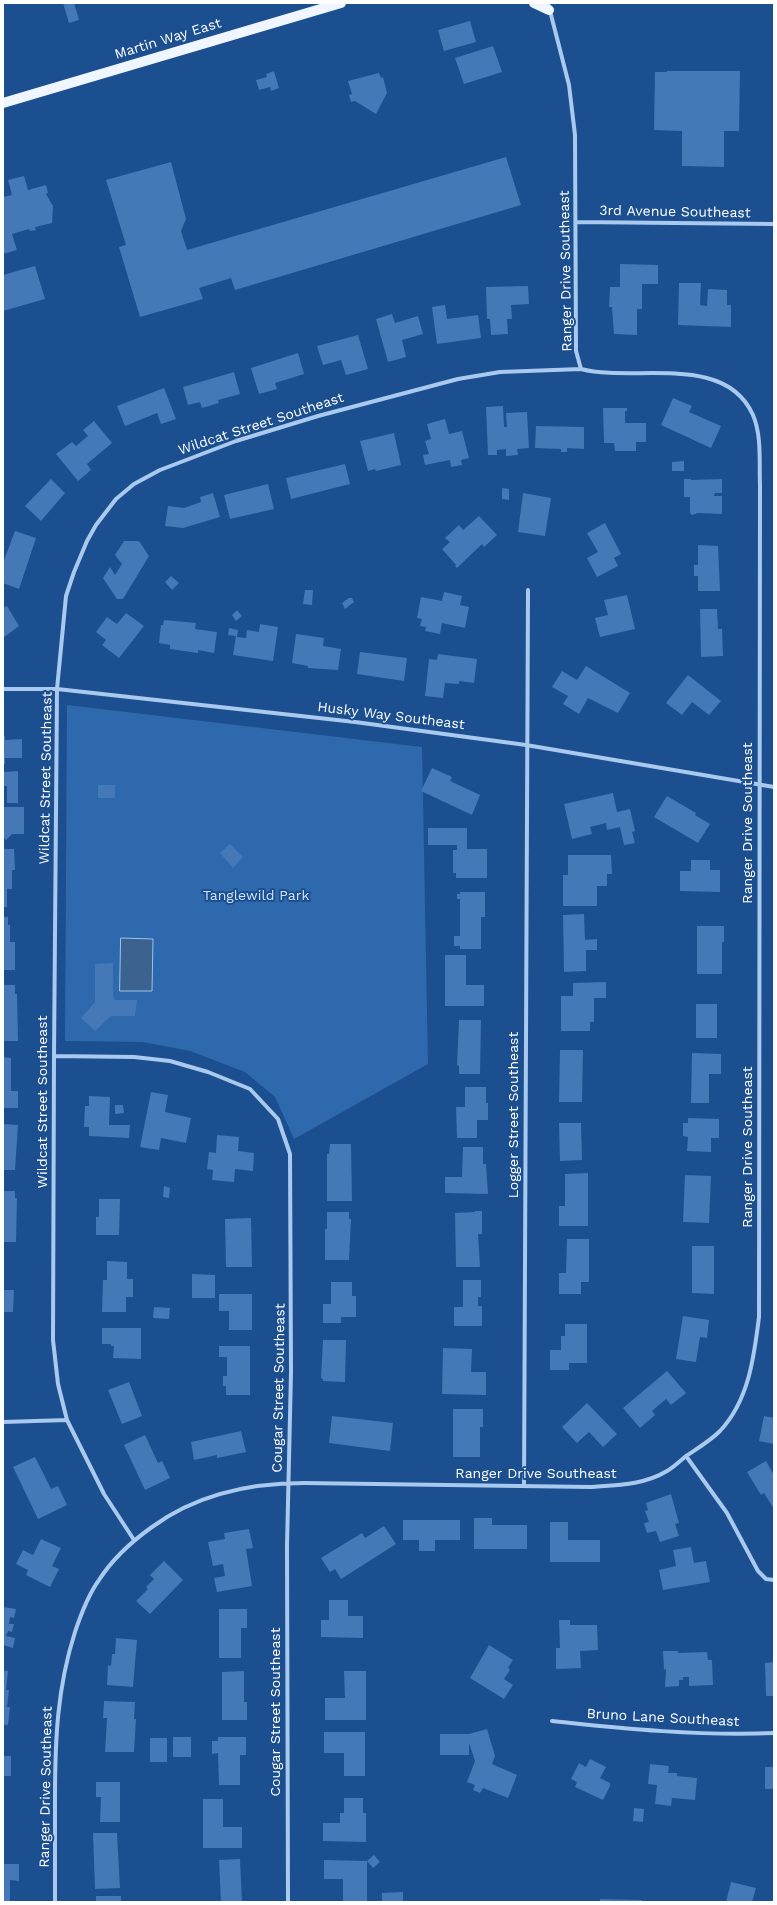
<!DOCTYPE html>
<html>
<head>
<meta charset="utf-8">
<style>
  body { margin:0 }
  #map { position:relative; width:777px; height:1905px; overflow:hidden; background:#1b4f8f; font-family:"Work Sans",sans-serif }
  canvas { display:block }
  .frame { position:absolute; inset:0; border:4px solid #fff; pointer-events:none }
</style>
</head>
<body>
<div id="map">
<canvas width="777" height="1905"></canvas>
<div class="frame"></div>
</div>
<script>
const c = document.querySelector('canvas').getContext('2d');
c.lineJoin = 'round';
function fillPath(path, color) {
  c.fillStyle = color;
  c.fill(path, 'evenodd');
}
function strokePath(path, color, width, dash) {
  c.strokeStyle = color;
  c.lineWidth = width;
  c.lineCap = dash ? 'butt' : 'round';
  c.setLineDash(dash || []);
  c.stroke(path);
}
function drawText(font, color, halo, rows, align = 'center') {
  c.font = font + ' "Work Sans",sans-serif';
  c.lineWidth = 4;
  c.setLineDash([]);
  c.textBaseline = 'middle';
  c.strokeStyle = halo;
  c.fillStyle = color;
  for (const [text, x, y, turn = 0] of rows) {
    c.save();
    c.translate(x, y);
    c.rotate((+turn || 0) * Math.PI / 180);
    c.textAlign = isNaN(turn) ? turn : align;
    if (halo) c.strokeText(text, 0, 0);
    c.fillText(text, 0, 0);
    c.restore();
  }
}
const green = new Path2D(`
  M67 705 422 747 428 1064 294 1139 275 1097 245 1072 190 1051 143 1042 65 1041Z`);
const water = new Path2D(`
  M121 938 153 939 152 991H120Z`);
const building = new Path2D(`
  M63 3H74L79 20 69 23Z
  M470 21 476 42 444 51 438 30Z
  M493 46 502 72 464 84 455 58Z
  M274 71 279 88 271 91 270 87 259 90 256 80 267 77 266 74Z
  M667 71H740L739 131H724V167L682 166V131L654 130 655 72H667Z
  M379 73 381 78 383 77 387 93 376 114 355 101 351 102 349 95 352 94 348 81Z
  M506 157 521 205 235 290 231 278 199 288 203 299 140 317 119 247 126 245 106 180 171 162 186 219 181 231 187 250Z
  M24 176 28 190 46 185 48 193 46 194 53 206 52 223 35 227 36 230 30 231 29 229 12 234 17 250 3 254V197L12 195 8 180Z
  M620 264 658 265V284H642V309H637V335L614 334 612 307H609L610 287H620Z
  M35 266 45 299 3 311V275Z
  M679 283H701L700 305 707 306 708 289 727 290V305H731V327L678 325Z
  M528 286 529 304 511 305 512 319H507L508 334 491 335 490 319H487L486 287Z
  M445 305 447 319 478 315 481 338 437 344 432 307Z
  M392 314 395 323 418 316 423 334 402 340 406 357 388 362 376 319Z
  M358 335 368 369 346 375 341 360 323 365 317 346Z
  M298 353 304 374 275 383 277 389 259 394 251 368Z
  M234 372 240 394 218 400 219 403 202 408 200 402 188 405 183 387Z
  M164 388 176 419 161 424 157 413 125 426 117 406Z
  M673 398 692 406 689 412 721 426 711 448 661 425Z
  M503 406 504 427H507L506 413 527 412 529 448 517 449 518 455 506 456V449L497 450V455H488L486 407Z
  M603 408H627V411H625V423H646V442H636V451H615L614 443H604Z
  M445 419 449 434 462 431 469 458 461 460 462 465 451 467 450 460 425 465 423 455 429 454 425 441 431 439 427 424Z
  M94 421 112 443 87 464 91 470 78 481 56 454 72 442 76 446 88 436 83 430Z
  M536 426 584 427V449L567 448V452H561V449L535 448Z
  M394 433 401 465 376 471 375 469 368 471 360 441Z
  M684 461V471H672V462Z
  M345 464 350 484 291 499 286 478Z
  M51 479 65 493 41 521 25 506Z
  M684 479H691V480L722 479V493H715L714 496H722V514L698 513 692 515 690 513V497H684Z
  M268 484 274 509 230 519 224 495Z
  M502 488 509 489V500L502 499Z
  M213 493 220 517 183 528 165 526 168 506 184 508 201 502 200 497Z
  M523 493 551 498 545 536 518 532Z
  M479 516 497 535 484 547 482 544 457 568 455 566 456 565 442 549 450 542 445 538 459 525 463 530Z
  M605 523 621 554 614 558 618 566 597 577 587 558 598 552 587 533Z
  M15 531 36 538 19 589 3 583V563Z
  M124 541H139L149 556 123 599H117L103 578 110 567 115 575 122 564 115 555Z
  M698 545 718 546 720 591H698V576H694V565H698Z
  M171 576 179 583 172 590 165 582Z
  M305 590H313L312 605 303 604Z
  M444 592 462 596 460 605 469 607 465 628 442 623 440 634 425 631 426 627 420 626 422 619 417 618 421 597 442 601Z
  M627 595 635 629 600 637 595 618 608 615 604 600Z
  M349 598H352L354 602 345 609 342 603Z
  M7 606 19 626 3 638V608Z
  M700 609H717L718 629H722L723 656 701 657Z
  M237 610 242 616 236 621 232 615Z
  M126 613 144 626 119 658 102 645 106 640 96 632 107 617 117 624Z
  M164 620 196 623 195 629 217 632 214 653 198 650V653L170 649V645L159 643 161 625H163Z
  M260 624 278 627 273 661 233 655 236 636 228 635 229 628 238 630 237 637 246 638 247 630 259 632Z
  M296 634 324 638 323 646 341 649 338 670 308 668V666L292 663Z
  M360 652 407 658 404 681 357 674Z
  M438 654 477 659 474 683 459 681V684L445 683 443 698 425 696 429 659 437 660Z
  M586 666 630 693 618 713 588 698 579 714 563 704 568 696 552 687 562 671 577 680Z
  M688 675 721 701 709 715 692 702 682 715 666 703Z
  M3 736H5V740L22 739V758H5V764H3Z
  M432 768 452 777 450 781 480 795 472 815 421 791Z
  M18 771V803H7V786H3V772Z
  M98 785H115V798H98Z
  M613 793 617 812 630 809 635 831 632 832 635 843 624 845 620 827 607 830 606 823 590 827 592 834 572 839 564 804Z
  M667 796 696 813 695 815 710 824 698 843 654 817Z
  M3 807H24V834H12L6 840 3 837Z
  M428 828H467V849H487V878H456V873H453V850H457V845H428Z
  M230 844 243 857 233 868 220 853Z
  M3 849H14L15 870H12V889H7V907H3Z
  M568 855H611L612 874H607V886H597V906H563V875H568Z
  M691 860H710V870H720V892L680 891V871H691Z
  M460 892H485V917H481V949H460V946H454V936H460V899H457V894H460Z
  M584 914 585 940 597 939V950H586V971L564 972 563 915Z
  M3 917H8V925H10V942H15V970H3Z
  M697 926H724V942H722V974H697Z
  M445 955H466V985H484V1006H445Z
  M113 963V996L115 1000H137L135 1016H111L95 1031 81 1018 95 1002V964Z
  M606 982V998H594V1022H590V1031H561V996H573V983Z
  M3 985H15V994H17L18 1041H3Z
  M696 1004H717V1038H696Z
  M459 1020H481L480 1074H459V1066L457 1065Z
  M560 1050H583L582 1102H559Z
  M692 1053 721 1054V1074H709V1103H691Z
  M3 1057 11 1058V1091H18V1108H3Z
  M465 1087H486V1103H488V1120H477V1138H457L456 1107H465Z
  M151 1092 168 1095 165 1112 191 1118 186 1143 161 1138 159 1150 140 1147Z
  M89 1096 110 1097 109 1125H130L129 1138 89 1136V1127H84L85 1106H89Z
  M115 1105H123L124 1113 115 1114Z
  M688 1118 719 1119V1138H711V1152L687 1151 688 1137 683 1136V1123H688Z
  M559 1123H581L582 1160 560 1161Z
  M3 1124 18 1125 15 1170H3Z
  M217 1135 239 1137 238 1151 254 1153 253 1171 235 1169 234 1182 212 1180 213 1170 207 1169 209 1152 216 1153Z
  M330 1144H351L352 1201H327V1154H329Z
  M463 1147H483V1164H486L488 1194 445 1193V1177H462Z
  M588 1173V1226H559V1206H565V1174Z
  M685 1175 711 1176 709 1223 683 1222Z
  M164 1186 170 1188 169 1198 163 1197Z
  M3 1191H15V1198H17L16 1242H3Z
  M99 1199H120L119 1235H96V1217H99Z
  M475 1211H482V1234H478L480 1267H456L455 1213 475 1212Z
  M327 1212H349V1219H351L349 1260H325V1229H327Z
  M251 1218 252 1267H226L225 1219Z
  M567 1239H589V1282H581V1294H559V1273H566Z
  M692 1246H714V1294L692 1293Z
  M107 1261 127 1262V1279H133V1297H126V1312H102L103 1280H107Z
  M192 1274 215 1275V1298H192Z
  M463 1280H481V1297H478V1306H482V1326H454V1307H463Z
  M331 1282H352V1296H356V1317H341V1323H323V1304H331Z
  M3 1290H14L13 1312H3Z
  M219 1294H252V1330H229V1311H219Z
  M154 1307 170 1308 169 1319 153 1318Z
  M683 1316 709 1320 707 1338 700 1337 696 1362 676 1359Z
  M565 1324H587V1363H569V1370H550V1350H561V1336H565Z
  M102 1328H141V1359L113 1358 114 1346H111V1344H102Z
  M323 1340H346L345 1382 323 1381V1379L321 1378Z
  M219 1346H250V1395H226V1386H223V1376H227V1357H219Z
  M443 1348 472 1349 471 1372H486V1395L442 1394Z
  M667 1371 686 1393 671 1405 666 1399 652 1411 655 1415 640 1428 623 1408Z
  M129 1382 142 1416 122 1424 108 1390Z
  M587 1403 617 1434 603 1447 589 1432 577 1443 562 1427Z
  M453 1409H483V1427H480V1457H453Z
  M332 1416 393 1423 390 1451 329 1443Z
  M764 1416 774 1418V1444L759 1441Z
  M241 1431 246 1452 217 1458V1455L194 1460 191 1442Z
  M145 1435 158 1463 162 1461 170 1478 145 1490 124 1445Z
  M35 1457 51 1489 58 1486 67 1505 38 1519 13 1467Z
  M766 1461 774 1475V1509L764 1493 761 1495 747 1472Z
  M671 1494 679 1523 675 1524 679 1536 660 1542 656 1531 647 1533 644 1523 649 1522 645 1511 648 1510 646 1503Z
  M474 1518H492V1525H527V1549H474Z
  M403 1520H460V1540H435V1551H419V1540H403Z
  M550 1522H568V1540H600V1562H550Z
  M384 1526 396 1544 341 1579 335 1569 330 1572 321 1558 362 1533 365 1538Z
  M249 1529 253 1548 246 1549 252 1586 217 1592 214 1578 225 1576 223 1564 213 1566 208 1542 225 1539 224 1533Z
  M41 1539 61 1548 52 1566 59 1569 50 1587 26 1575 28 1570 16 1564 23 1550 33 1555Z
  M691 1547 694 1563 706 1561 710 1582 663 1590 659 1570 676 1566 673 1550Z
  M164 1561 183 1580 150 1614 136 1601 148 1589 146 1587 154 1579 150 1575Z
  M329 1600H348V1616H363V1638L321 1637V1620H329Z
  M3 1607 16 1609 14 1618 10 1617 9 1624H14L12 1632 8 1631 6 1636 15 1638 13 1648 3 1645Z
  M219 1609H247V1628H241V1658H219Z
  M559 1620H570V1625H597L598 1650 580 1651 581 1668 556 1669V1648H560Z
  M116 1638 137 1640 133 1687 107 1685 108 1665 111 1666 112 1654H115Z
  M489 1645 513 1660 508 1668 510 1670 504 1679 513 1685 504 1699 470 1678Z
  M663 1651H678V1653L707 1652 708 1660H712L713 1685 689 1686V1677H683V1680H679V1686L665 1687 666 1669 664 1670Z
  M774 1662V1696H766L765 1663Z
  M3 1670 8 1671 6 1690H9L7 1707H10L8 1725H3Z
  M244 1671V1702H247V1720H222V1672Z
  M344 1671H366V1720H325V1698H345Z
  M104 1701 135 1702 134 1719H136L134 1752H105L107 1718H103Z
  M487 1729 495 1756 492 1764 517 1775 508 1798 483 1788 480 1793 473 1790 475 1785 467 1782 475 1761 469 1743V1755H440V1734H469Z
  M324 1732H365V1776H344V1753H324Z
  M173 1737H191V1757H173Z
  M218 1737H246V1755H240V1785H219L218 1753 212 1754V1741H218Z
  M150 1738H167V1762H150Z
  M3 1756H11V1776H3Z
  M590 1759 606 1767 600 1778 610 1783V1786L603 1800 575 1787 577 1782 571 1779 579 1763 586 1767Z
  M650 1764 669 1766 668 1773H677V1776L697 1778 695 1800 672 1798 671 1806 655 1804 657 1785 648 1784Z
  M765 1767H774V1789H765Z
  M96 1782H120V1822H100L101 1797H96Z
  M344 1798H363V1813H366V1842L323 1841V1823H340V1813H344Z
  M203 1799H223V1827H242V1848H203Z
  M634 1808 644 1809 643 1822 633 1821Z
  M93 1833H117L120 1888 95 1889Z
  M374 1855 380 1862 373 1868 367 1861V1902H343V1879H324V1860L367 1861Z
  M240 1859 242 1902H221L219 1860Z
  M3 1864H19V1881L10 1880V1902H3Z
  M731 1882 756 1888 752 1902H726Z
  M403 1892V1902H382V1893Z
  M96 1896H121V1902H96Z
  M600 1899 642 1900V1902H600Z`);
const street = new Path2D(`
  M577 222 774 224
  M3 689H57L355 722 526 745 774 787
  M54 1056 134 1057 170 1061 208 1072 250 1089 278 1119 290 1154 291 1372 287 1546 288 1902
  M3 1422 67 1420
  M686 1456 727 1513 758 1571 766 1579 774 1580
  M524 1486 528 590
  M134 1540 104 1494 67 1420 58 1384 53 1340 54 1056 57 689 66 596 74 572 87 541 96 525 116 499 134 484 160 470 236 441 318 416 458 379 500 372 581 369
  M552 1721C626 1729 699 1736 774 1733
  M55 1902C55 1868 55 1833 55 1799 55 1741 57 1688 75 1632 81 1614 88 1595 99 1580 113 1558 131 1542 152 1527 197 1494 249 1483 304 1483L591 1487C617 1485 644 1485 667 1471 674 1467 680 1461 686 1456 698 1448 710 1441 720 1431 749 1400 754 1357 759 1317L760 485C759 463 762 436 753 415 725 352 634 383 581 369L576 351 575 135 569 85 548 3`);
const primary = new Path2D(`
  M534 3 549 10
  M3 103 341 3`);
const streetNames = [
  ["Martin Way East",168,39,-17],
  ["3rd Avenue Southeast",675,212,1],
  ["Ranger Drive Southeast",566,271,-91],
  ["Wildcat Street Southeast",261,424,-18],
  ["Husky Way Southeast",391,716,7],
  ["Wildcat Street Southeast",46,778,-89],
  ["Ranger Drive Southeast",748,823,-90],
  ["Wildcat Street Southeast",43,1102,-90],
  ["Logger Street Southeast",514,1115,-90],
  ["Ranger Drive Southeast",748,1147,-90],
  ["Cougar Street Southeast",279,1388,-89],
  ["Ranger Drive Southeast",536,1474],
  ["Cougar Street Southeast",276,1712,-90],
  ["Bruno Lane Southeast",663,1718,3],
  ["Ranger Drive Southeast",46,1787,-89]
];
const parkNames = [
  ["Tanglewild Park",256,896]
];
fillPath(green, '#2e69ad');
fillPath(water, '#3c6290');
strokePath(water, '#9cc4f0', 1);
fillPath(building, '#4478b7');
strokePath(street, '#a9c9ee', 4);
strokePath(primary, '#f0f6ff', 10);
drawText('14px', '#fff', '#1b4f8f', streetNames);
drawText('14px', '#cfe3fa', '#1b4f8f', parkNames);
</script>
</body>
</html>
